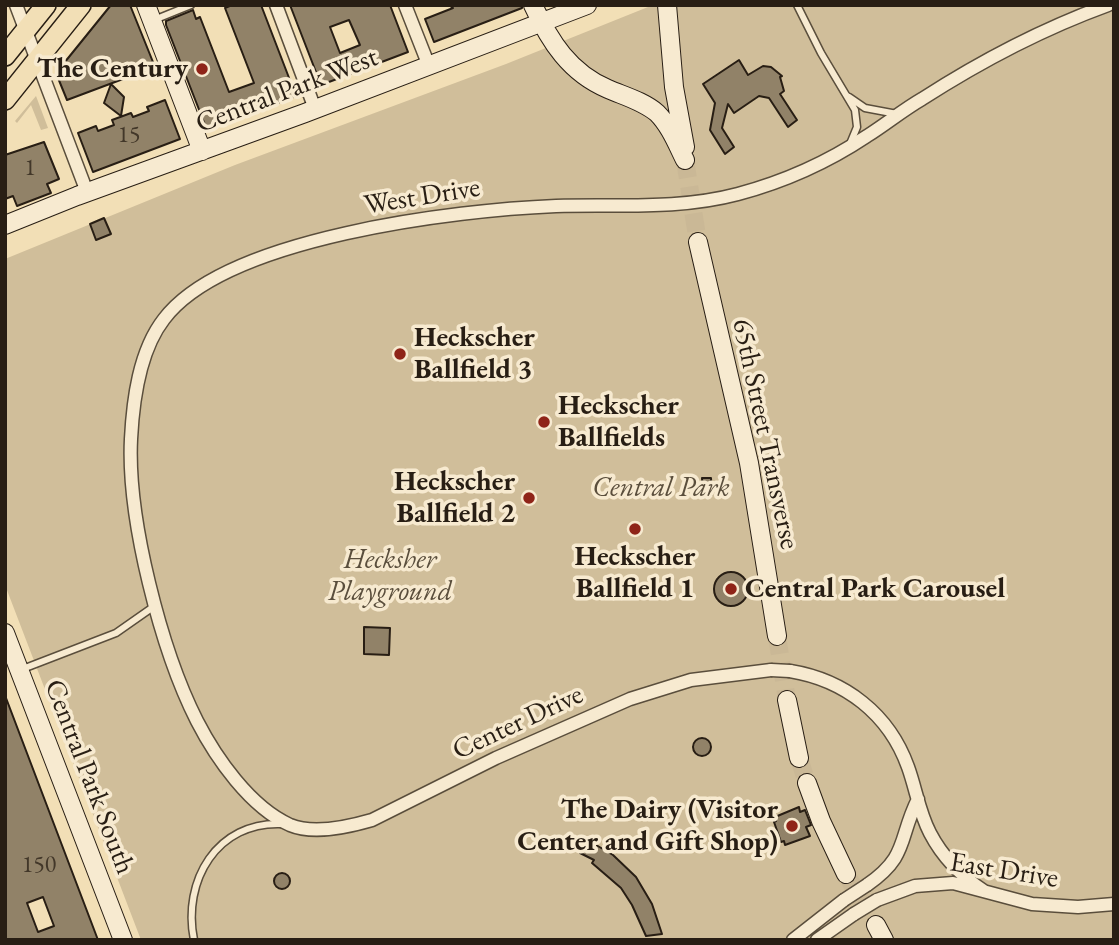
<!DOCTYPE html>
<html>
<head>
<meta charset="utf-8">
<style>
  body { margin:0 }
  #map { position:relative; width:1119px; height:945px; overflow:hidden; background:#f2dfb6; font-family:"EB Garamond",serif }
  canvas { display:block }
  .frame { position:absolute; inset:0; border:7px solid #281e14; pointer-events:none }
</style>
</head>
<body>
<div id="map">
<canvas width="1119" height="945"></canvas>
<div class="frame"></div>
</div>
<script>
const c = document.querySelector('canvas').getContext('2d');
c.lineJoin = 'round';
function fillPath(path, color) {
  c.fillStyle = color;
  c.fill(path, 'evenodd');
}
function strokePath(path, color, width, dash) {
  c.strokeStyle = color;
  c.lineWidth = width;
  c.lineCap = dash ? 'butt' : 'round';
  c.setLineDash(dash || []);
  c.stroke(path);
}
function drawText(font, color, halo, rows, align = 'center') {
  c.font = font + ' "EB Garamond",serif';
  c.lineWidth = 7;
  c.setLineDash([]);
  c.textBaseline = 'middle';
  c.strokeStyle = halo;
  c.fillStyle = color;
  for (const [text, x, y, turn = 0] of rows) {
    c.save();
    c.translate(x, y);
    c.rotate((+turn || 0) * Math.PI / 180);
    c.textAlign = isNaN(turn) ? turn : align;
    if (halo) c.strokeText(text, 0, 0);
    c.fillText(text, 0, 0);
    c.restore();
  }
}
const green = new Path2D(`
  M653 5H1114V940H141L5 585V259L235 165 506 64Z
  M36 96 48 128 41 130 31 105 17 123 15 121Z`);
const building = new Path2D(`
  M111 5H130L155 67 67 100 56 73Z
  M232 5H261L296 96 207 130 166 25V21L193 10 196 19 200 17 229 92 254 83 225 8Z
  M290 5H390L408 52 321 85ZM349 20 360 45 340 53 330 27Z
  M449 5H522V8L434 42 425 19 453 8Z
  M739 60 748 75 763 66 771 67 782 76 780 77 784 91 780 94 797 120 788 127 769 98 759 96 734 113 728 104 722 128 734 147 725 154 710 130 715 103 703 84Z
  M111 84 124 97 121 116 104 103Z
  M165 100 180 139 93 172 78 133 96 126 98 131 114 125 112 120 131 113 133 117 149 111 147 107Z
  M44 142 59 179 47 184 51 193 17 206 13 196 5 199V155Z
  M104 218 111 234 96 240 90 224Z
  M702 478H711L712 495 703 496Z
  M714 589a17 17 0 1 1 34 0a17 17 0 1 1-34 0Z
  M364 627 390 628 389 655 364 654Z
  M5 698H6L98 940H5ZM43 897 54 926 38 932 27 903Z
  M693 747a9 9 0 1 1 18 0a9 9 0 1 1-18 0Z
  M799 807 800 812 805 810 811 825 806 827 810 836 785 845 784 841 781 842 774 822 776 821 775 817Z
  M586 839 613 855 636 877 652 904 662 934 646 936 632 905 621 888 592 863 594 860 580 853Z
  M274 881a8 8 0 1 1 16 0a8 8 0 1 1-16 0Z`);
const secondaryTunnel = new Path2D(`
  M685 160 698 242
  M777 636 787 700
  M799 758 807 783
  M846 874 876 925`);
const lane = new Path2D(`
  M797 5 821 53 855 110 857 127 850 144
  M154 20 191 5
  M849 97 865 108 897 114
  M20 670 116 633 156 605
  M194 940C182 881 217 821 282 824`);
const street = new Path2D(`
  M16 5 87 192
  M276 5 315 109
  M405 5 429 66
  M771 670 691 680 630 699 496 758 372 820C348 827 314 835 290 825 250 807 216 758 197 721 161 650 127 518 131 439 133 400 139 351 164 319 226 237 457 210 556 206 617 204 678 210 738 194 783 182 828 162 867 136 886 124 903 110 922 99 981 61 1042 29 1108 5
  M790 671C845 680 889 714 908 767 916 789 919 812 930 833 943 858 961 876 984 891
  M867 885C909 856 898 839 918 799
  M877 900 915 886 953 883 1032 904 1078 907 1114 904
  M793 940 844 900
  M817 940 854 914`);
const secondary = new Path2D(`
  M146 5 202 151
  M533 5C550 42 570 73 608 89 624 96 643 101 657 113 670 126 677 144 685 160
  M667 5 674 87 685 147
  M5 225 77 196 305 113 587 5
  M698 242 749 463 777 636
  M5 633 123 940
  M787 700 799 758
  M807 783 821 821 846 874
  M876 925 884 940`);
const primary = new Path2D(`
  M5 56 46 5
  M5 100 81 5`);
const streetBridge = new Path2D(`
  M771 670 790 671
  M844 900 867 885
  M854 914 877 900`);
const markers = [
  [202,69,7,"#8f2418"],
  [400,354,7,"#8f2418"],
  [544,422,7,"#8f2418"],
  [529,498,7,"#8f2418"],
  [635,529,7,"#8f2418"],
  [731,589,7,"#8f2418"],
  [792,826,7,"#8f2418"]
];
const numberNames = [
  ["15",129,135],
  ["1",30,168],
  ["150",39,865]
];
const poiNames = [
  ["The Century",188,69],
  ["Heckscher",414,338,"left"],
  ["Ballfield 3",414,370,"left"],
  ["Heckscher",558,406,"left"],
  ["Ballfields",558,438,"left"],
  ["Heckscher",515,482],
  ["Ballfield 2",515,514],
  ["Heckscher",635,557,"center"],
  ["Ballfield 1",635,589,"center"],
  ["Central Park Carousel",745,589,"left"],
  ["The Dairy (Visitor",778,810],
  ["Center and Gift Shop)",778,842]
];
const streetNames = [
  ["Central Park West",287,91,-21],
  ["West Drive",422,197,-9],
  ["65th Street Transverse",765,434,78],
  ["Center Drive",518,723,-25],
  ["Central Park South",89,777,69],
  ["East Drive",1004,871,9]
];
const parkNames = [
  ["Central Park",661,488],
  ["Hecksher",390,560],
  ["Playground",390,592]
];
fillPath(green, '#d0be9a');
fillPath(building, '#918268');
strokePath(building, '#281e14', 2);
strokePath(secondaryTunnel, '#cab896', 18, [18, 9]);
strokePath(lane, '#5a4e3c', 9);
strokePath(street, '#5a4e3c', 15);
strokePath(secondary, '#281e14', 20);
strokePath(primary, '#281e14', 22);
strokePath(lane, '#f7ead0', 6);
strokePath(street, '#f7ead0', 12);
strokePath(secondary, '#f7ead0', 18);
strokePath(primary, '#f2dfb6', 19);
strokePath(streetBridge, '#5a4e3c', 15, []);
strokePath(streetBridge, '#f7ead0', 12);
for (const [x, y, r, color] of markers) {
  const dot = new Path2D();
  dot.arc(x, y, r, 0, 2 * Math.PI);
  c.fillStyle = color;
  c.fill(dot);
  strokePath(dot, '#f7ead0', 2.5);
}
drawText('24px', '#423729', null, numberNames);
drawText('bold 28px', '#281e14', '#f7ead0', poiNames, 'right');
drawText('28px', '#281e14', '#f7ead0', streetNames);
drawText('italic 28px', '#5a4e3c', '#f7ead0', parkNames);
</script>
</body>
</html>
